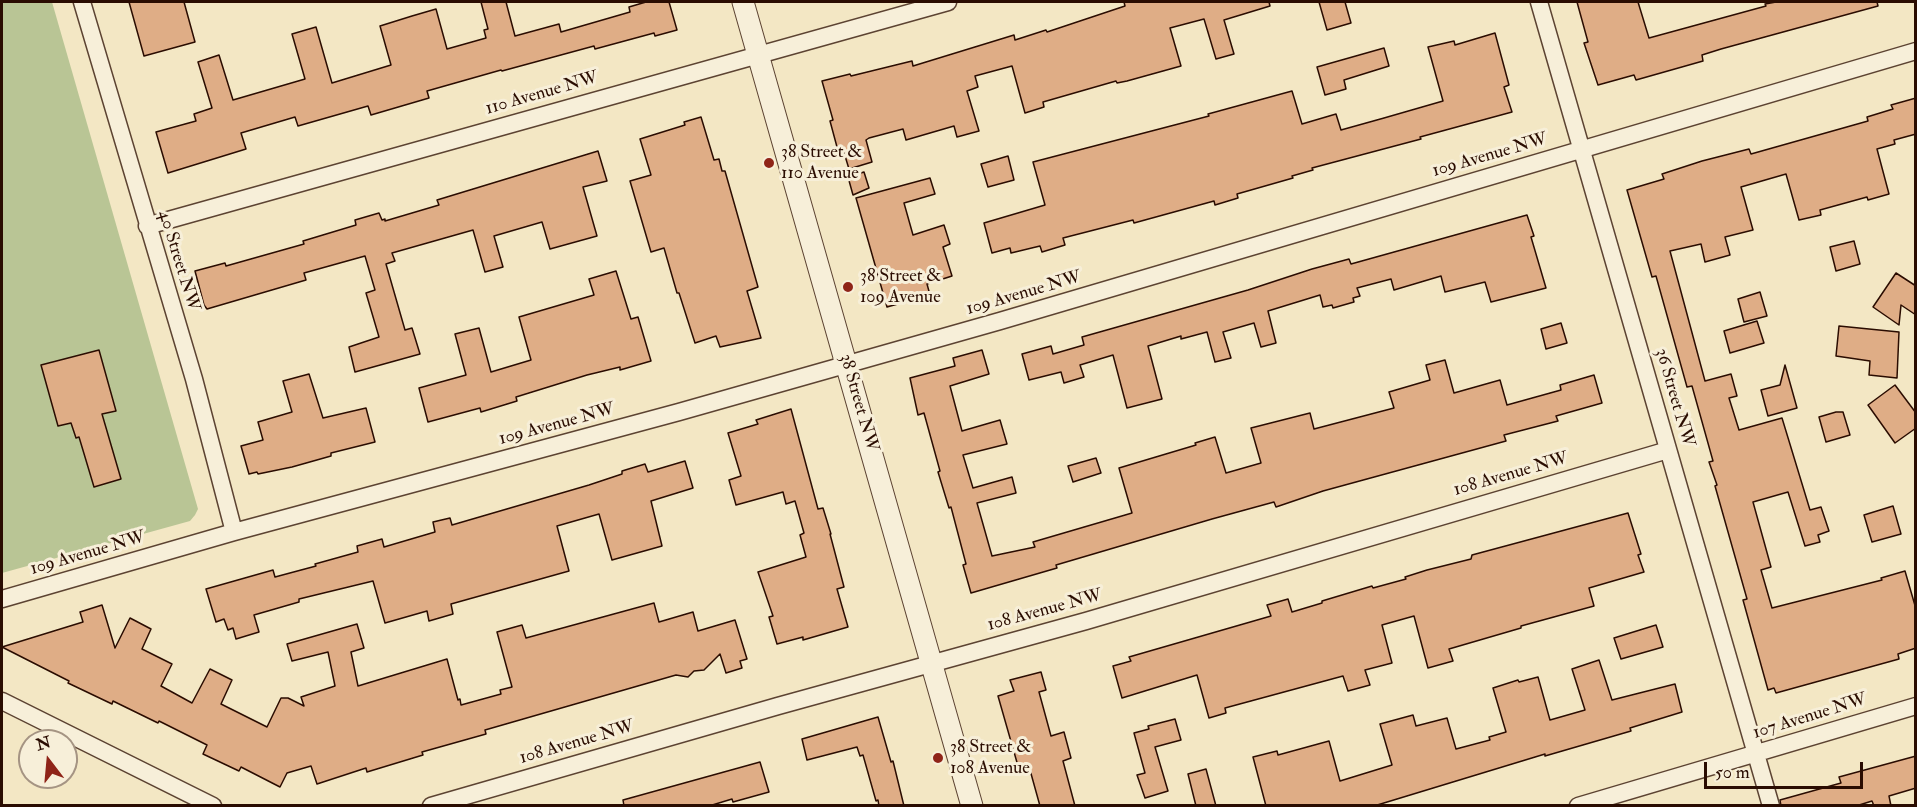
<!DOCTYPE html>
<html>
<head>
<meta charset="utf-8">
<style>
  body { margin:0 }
  #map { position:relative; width:1917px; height:807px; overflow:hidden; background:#f3e7c4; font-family:"IM FELL Double Pica",serif }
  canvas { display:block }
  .frame { position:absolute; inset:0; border:3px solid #2a0c01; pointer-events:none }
  .north { position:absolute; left:18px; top:729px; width:60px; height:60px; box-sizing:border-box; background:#f7efd9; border:2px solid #a59483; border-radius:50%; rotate:344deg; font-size:16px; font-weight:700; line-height:24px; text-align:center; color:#2a0c01 }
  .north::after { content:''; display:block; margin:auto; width:21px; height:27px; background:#8f2418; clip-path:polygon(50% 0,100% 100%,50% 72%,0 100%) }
  .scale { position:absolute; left:1704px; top:762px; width:159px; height:27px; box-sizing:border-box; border:3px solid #2a0c01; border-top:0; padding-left:8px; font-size:18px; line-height:21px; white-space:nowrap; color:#2a0c01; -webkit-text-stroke:4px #f7efd9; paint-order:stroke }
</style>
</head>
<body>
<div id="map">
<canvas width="1917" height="807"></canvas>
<div class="frame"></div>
<div class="north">N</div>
<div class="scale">50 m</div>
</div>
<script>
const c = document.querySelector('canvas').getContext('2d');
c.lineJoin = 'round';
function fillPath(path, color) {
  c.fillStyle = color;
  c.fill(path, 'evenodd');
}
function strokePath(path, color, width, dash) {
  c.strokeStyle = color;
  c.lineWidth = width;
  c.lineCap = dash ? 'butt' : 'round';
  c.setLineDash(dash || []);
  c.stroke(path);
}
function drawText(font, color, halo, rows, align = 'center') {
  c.font = font + ' "IM FELL Double Pica",serif';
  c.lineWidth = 6;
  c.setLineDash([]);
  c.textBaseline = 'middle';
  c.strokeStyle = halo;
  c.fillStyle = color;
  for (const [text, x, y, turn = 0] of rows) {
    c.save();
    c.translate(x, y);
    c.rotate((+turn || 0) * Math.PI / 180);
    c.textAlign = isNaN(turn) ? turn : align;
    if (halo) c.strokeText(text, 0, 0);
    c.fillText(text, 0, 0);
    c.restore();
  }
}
const green = new Path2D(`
  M2 2H52L198 509 195 515 190 521 2 573Z`);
const building = new Path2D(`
  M129 2H184L195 42 144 56Z
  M481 2H506L515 36 559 24 561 32 630 12 629 7 646 2H669L677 30 655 36 654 33 595 49 594 46 502 71 501 70 427 91 429 98 371 115 368 106 298 126 295 117 241 133 246 149 168 173 156 132 196 121 194 114 212 108 198 62 219 55 233 100 305 79 292 34 316 27 332 83 391 65 380 26 412 16 436 9 447 49 486 38 484 30 488 29Z
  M1124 2H1269L1270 6 1224 20 1234 54 1216 59 1204 19 1170 28 1181 66 1127 81 1117 83 1116 81 1043 102 1044 107 1025 113 1012 66 975 76 978 87 967 91 979 131 957 137 954 126 906 140 903 129 869 138 866 140 872 162 849 169 842 146 837 147 830 121 833 120 822 81 850 74 851 76 912 61 913 66 1014 35 1015 40 1046 30 1047 32 1125 6Z
  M1319 2H1345L1351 23 1327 30Z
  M1577 2H1638L1649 38 1766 6 1765 4 1776 2H1877L1878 6 1721 49 1702 55 1703 61 1636 80 1634 75 1598 85 1584 43 1588 42Z
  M1495 33 1509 85 1504 87 1512 112 1420 137 1421 139 1312 168 1313 170 1292 176 1293 178 1237 194 1238 198 1215 205 1214 201 1134 223 1133 220 1063 238 1065 245 1042 252 1040 246 1011 253 1010 248 992 253 984 223 1045 205 1033 162 1209 116 1208 114 1292 91 1302 124 1336 114 1341 130 1384 118 1443 101 1428 47 1454 41 1455 45Z
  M1384 48 1389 66 1344 80 1346 89 1325 95 1317 67Z
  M1916 98V134L1894 140 1895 144 1877 149 1889 194 1868 200 1867 197 1820 210 1821 215 1799 220 1786 174 1741 187 1753 230 1725 237 1730 255 1705 262 1701 244 1670 251 1705 381 1731 374 1737 396 1729 398 1739 430 1782 418 1810 510 1821 507 1829 531 1818 535 1820 542 1805 546 1788 492 1753 502 1771 567 1761 570 1772 608 1882 580 1881 578 1905 571 1916 609V648L1898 654 1899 659 1776 693 1774 688 1768 690 1743 600 1747 599 1715 486 1717 485 1709 462 1713 461 1692 386 1687 387 1656 276 1652 277 1627 190 1664 179 1662 174 1702 161 1749 149 1751 154 1868 121 1867 117 1893 109 1891 105Z
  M701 117 714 160 719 159 722 171H725L758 287 747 291 761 338 720 347 716 336 695 343 679 293H677L664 248 651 252 630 181 651 175 640 139 685 125 684 122Z
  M598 151 607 181 583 187 597 236 550 249 542 222 494 236 503 267 485 272 473 230 392 253 395 261 386 264 405 330 412 328 420 354 355 372 349 347 379 337 366 293 375 290 365 256 304 273 306 280 207 309 204 305 195 271 225 263 226 266 304 244 303 241 356 225 355 220 379 213 382 220 385 219V221L439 205 437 200Z
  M1008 156 1014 180 988 187 981 164Z
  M864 172 869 188 853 195 848 177Z
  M930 178 935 194 904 203 913 235 944 225 950 244 943 247 952 276 927 284 930 295 887 307 856 198Z
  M1527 215 1534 236 1531 237 1546 288 1491 302 1485 282 1445 292 1441 276 1394 290 1391 279 1357 288 1360 296 1353 298 1354 302 1333 308 1332 305 1323 307 1320 295 1268 311 1276 343 1261 347 1254 323 1223 332 1231 358 1215 362 1207 332 1181 339V336L1148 346 1162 399 1127 408 1113 355 1080 365 1084 377 1064 383 1061 372 1029 380 1022 354 1051 346 1053 354 1084 345 1082 337 1248 290 1312 269 1349 259 1351 264Z
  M1854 241 1860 264 1836 271 1830 247Z
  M616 271 631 319 638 317 651 361 620 370V367L587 375 516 397 517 401 481 412 480 408 428 422 419 388 466 375 455 334 479 328 491 372 531 360 519 317 594 295 589 279Z
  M1896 273 1916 286V315L1901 305 1899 325 1873 307Z
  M1760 292 1767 316 1744 322 1738 299Z
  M1757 321 1764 343 1730 353 1724 331Z
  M1561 323 1567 343 1546 349 1541 329Z
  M1839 326 1899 332 1897 378 1869 375 1870 361 1836 356Z
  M99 350 116 411 102 414 121 479 94 487 79 437 76 438 71 423 58 426 41 365Z
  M982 350 989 374 950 386 962 431 1000 420 1007 444 963 455 973 488 1012 477 1016 493 977 503 992 556 1035 547 1033 542 1132 513 1119 468 1196 445 1195 443 1215 437 1226 473 1261 463 1251 428 1310 413 1314 429 1394 408 1389 392 1430 380 1426 365 1445 360 1454 393 1500 380 1507 405 1561 390 1560 385 1594 375 1602 403 1556 416 1558 421 1504 435 1506 441 1323 491 1276 507 1274 502 1212 519 1056 565 1057 568 971 593 963 565 966 564 951 507 949 508 938 472 940 471 924 413 918 415 910 378 955 366 953 358Z
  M1785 365 1797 408 1768 416 1761 390 1780 385Z
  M309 374 323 418 366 408 375 442 331 453V456L292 467 258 474 257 472 249 474 241 446 263 440 258 422 292 412 283 381Z
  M1895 385 1916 413V428L1895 443 1868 405Z
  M791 409 818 509 823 508 831 534H830L844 587 837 589 848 627 803 640V637L777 644 769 617 773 616 758 572 806 557 800 535 804 533 795 501 786 504 783 492 736 505 729 480 741 476 728 433 758 424 756 420Z
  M1836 412H1843L1850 435 1826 442 1819 417Z
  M1096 458 1101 473 1073 482 1068 466Z
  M685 461 693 488 651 501 662 546 612 560 599 514 557 526 569 571 451 604 453 614 429 621 427 611 385 623 373 581 299 599V602L254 615 259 632 236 639 233 628 228 630 224 619 216 622 206 589 273 570 275 577 316 566 315 564 358 552 357 546 382 539 384 547 435 532 433 522 450 518 452 525 589 485 622 474V471L645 464 648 472Z
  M1893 506 1901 534 1872 542 1864 515Z
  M1628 513 1641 554 1638 555 1644 572 1589 588 1594 606 1521 626V628L1449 649 1453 661 1428 668 1414 616 1382 625 1392 663 1365 670 1370 685 1348 691 1343 676 1225 708 1226 713 1209 718 1197 675 1122 698 1113 666 1131 661 1129 657 1271 616 1267 605 1288 599 1292 612 1322 603V601L1372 586 1373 588 1406 579 1405 577 1427 570 1471 559 1472 555Z
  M654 603 659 622 693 612 698 631 735 620 747 659 740 661 742 668 726 673 720 654 704 670 694 671 688 677 676 675 485 730 486 734 422 752 423 755 367 772 366 768 317 784 311 766 287 773 280 787 241 767 239 771 203 754 207 745 159 721 158 723 113 701 112 704 68 683 69 681 2 647 83 622 80 612 102 605 115 648 130 618 151 629 142 649 172 664 161 686 192 703 210 669 232 680 221 704 267 727 281 698H288L304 706 301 697 335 686 328 652 292 661 287 644 357 624 364 648 351 652 358 686 447 659 458 700 460 699 461 705 501 694 500 690 512 687 497 632 522 625 526 638Z
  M1656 625 1663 647 1621 659 1614 638Z
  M1599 660 1612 700 1675 684 1682 712 1630 728 1631 731 1545 756V754L1374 806H1266L1253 757 1277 751 1278 755 1329 741 1340 781 1392 765 1380 724 1413 715 1416 726 1447 718 1456 749 1490 740 1489 737 1506 732 1493 688 1518 680 1519 682 1538 677 1550 720 1585 710 1572 669Z
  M1041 672 1046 690 1039 692 1051 736 1064 732 1071 758 1063 761 1075 806H1040L1030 770 1020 773 998 696 1014 691 1010 680Z
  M878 717 891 762 893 761 904 806H879L878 800 876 801 863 755 860 756 857 747 807 760 802 739Z
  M1175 719 1181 740 1155 747 1168 791 1145 798 1137 775 1145 773 1134 733 1149 729 1148 726Z
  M1916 756V788L1889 796 1891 806H1874L1872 801 1856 806H1781L1780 800 1841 783 1839 777Z
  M760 762 769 792 733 802 732 799 709 806H624L623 800Z
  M1206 769 1216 806H1196L1188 774Z`);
const minor = new Path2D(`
  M82 2 194 379 234 532
  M1539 2 1771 806
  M147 226 948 2
  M2 599 234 532 679 412 1000 321 1916 51
  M2 701 213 806
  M431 806 778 706 1086 621 1668 450
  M1578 806 1916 706`);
const tertiary = new Path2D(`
  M743 2 972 806`);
const markers = [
  [769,163,6,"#8f2418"],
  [848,287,6,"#8f2418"],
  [938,758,6,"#8f2418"]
];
const streetNames = [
  ["110 Avenue NW",542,94,-16],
  ["109 Avenue NW",1490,156,-16],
  ["40 Street NW",178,261,73],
  ["109 Avenue NW",1024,294,-16],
  ["36 Street NW",1674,398,74],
  ["38 Street NW",858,403,74],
  ["109 Avenue NW",557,425,-15],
  ["108 Avenue NW",1511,475,-16],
  ["109 Avenue NW",88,554,-16],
  ["108 Avenue NW",1045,611,-15],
  ["107 Avenue NW",1810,717,-17],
  ["108 Avenue NW",577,743,-16]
];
const poiNames = [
  ["38 Street &",781,153],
  ["110 Avenue",781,174],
  ["38 Street &",860,277],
  ["109 Avenue",860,298],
  ["38 Street &",950,748],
  ["108 Avenue",950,769]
];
fillPath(green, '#b9c595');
fillPath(building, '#dfad86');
strokePath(building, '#2a0c01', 1.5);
strokePath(minor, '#5c4332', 19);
strokePath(tertiary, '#5c4332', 23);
strokePath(minor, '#f7efd9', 16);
strokePath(tertiary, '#f7efd9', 21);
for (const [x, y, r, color] of markers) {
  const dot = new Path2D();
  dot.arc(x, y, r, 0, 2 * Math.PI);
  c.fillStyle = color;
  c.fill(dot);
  strokePath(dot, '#f7efd9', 2);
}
drawText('18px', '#2a0c01', '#f7efd9', streetNames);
drawText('18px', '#2a0c01', '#f7efd9', poiNames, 'left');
</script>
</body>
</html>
